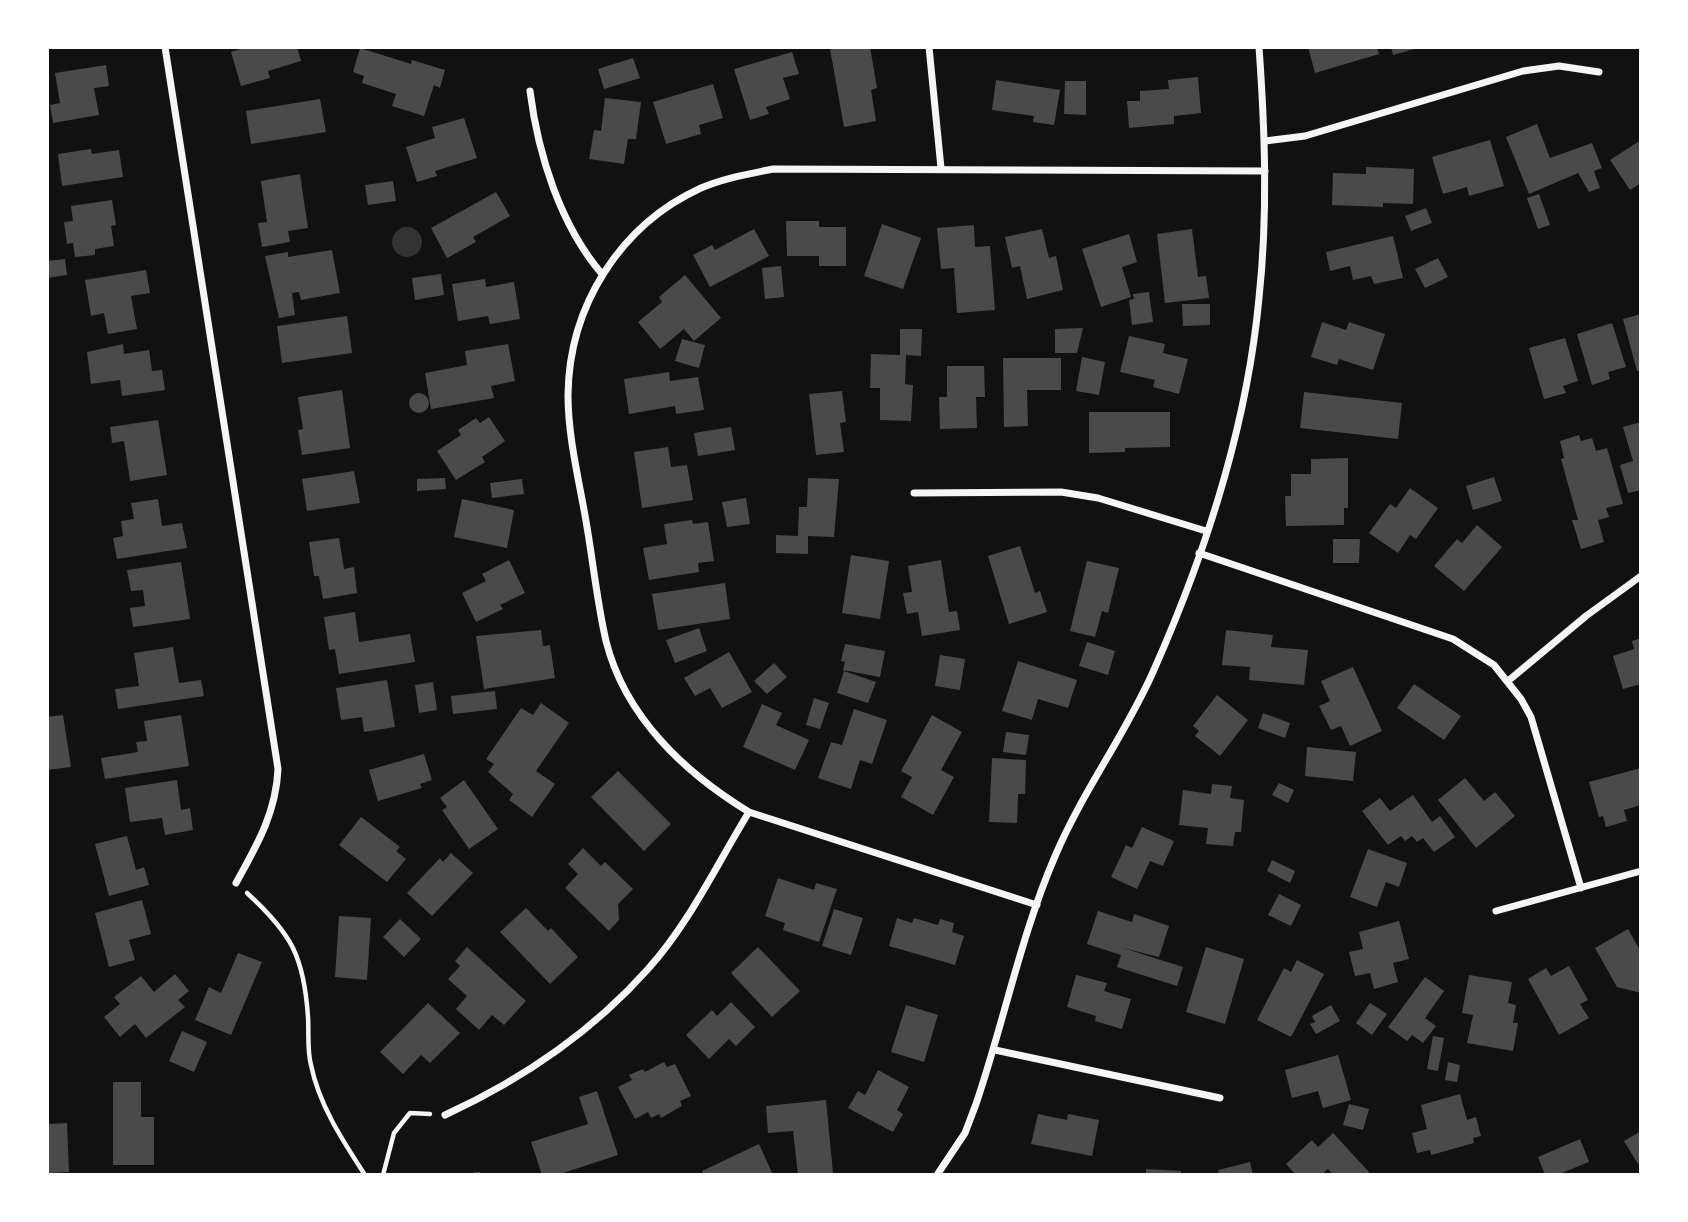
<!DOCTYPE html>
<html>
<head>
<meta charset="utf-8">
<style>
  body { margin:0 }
  #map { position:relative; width:1688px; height:1222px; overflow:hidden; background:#111; font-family:"Fira Sans Condensed",sans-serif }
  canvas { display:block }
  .frame { position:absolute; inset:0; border:49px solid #fff; pointer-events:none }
</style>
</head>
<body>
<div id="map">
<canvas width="1688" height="1222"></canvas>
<div class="frame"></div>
</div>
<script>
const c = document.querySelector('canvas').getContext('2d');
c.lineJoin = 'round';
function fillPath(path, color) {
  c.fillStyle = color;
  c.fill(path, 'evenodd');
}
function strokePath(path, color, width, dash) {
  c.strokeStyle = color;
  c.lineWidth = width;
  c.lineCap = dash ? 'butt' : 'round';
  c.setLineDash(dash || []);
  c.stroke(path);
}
const water = new Path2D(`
  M392 242a15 15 0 1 1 30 0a15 15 0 1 1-30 0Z`);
const building = new Path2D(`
  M248 47H297L301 61 268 71 270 78 241 86 231 52Z
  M841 47H870L877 88 871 90 876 121 844 127 830 49Z
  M1308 47H1377L1379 54 1315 73Z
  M1391 47H1418V48L1393 55Z
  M360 48 411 64 412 60 445 70 440 88 434 85 424 116 392 106 396 94 362 83 364 76 353 72Z
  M792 52 799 74 783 78 790 99 766 107 769 114 750 120 734 69Z
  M633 58 640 78 604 89 598 69Z
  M106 65 109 86 94 88 99 115 53 123 50 105 60 103 55 73Z
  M1198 77 1201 113 1174 116V124L1129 128 1127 101H1140V91L1169 89 1168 80Z
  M996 80 1060 90 1054 125 1033 122 1034 116 992 110Z
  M1065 81H1086V115L1064 114Z
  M713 84 723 118 699 125 701 134 666 144 653 102Z
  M605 98 641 102 636 139H628L624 164 589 159 594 130 601 131Z
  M320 99 326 132 251 144 246 111Z
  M464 118 477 158 435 171 437 176 417 182 406 147 435 138 432 127Z
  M1537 124 1550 158 1592 143 1602 168 1594 171 1600 188 1589 192 1578 173 1529 194 1506 137Z
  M1490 140 1504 186 1469 196 1467 187 1443 194 1432 157Z
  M1641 140V183L1630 190 1610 160Z
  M91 149 92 154 119 150 123 177 62 186 58 154Z
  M1366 167 1414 169 1413 204 1383 203V207L1332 205 1333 173 1366 174Z
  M300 174 308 228 288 231 290 242 262 247 258 223 267 222 261 181Z
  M393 181 396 201 368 205 365 185Z
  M496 192 510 216 473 237 476 242 447 258 431 228Z
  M1539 194 1550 225 1538 229 1527 198Z
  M112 200 116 225 111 226 114 246 95 249V255L75 257 73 243 67 244 64 222 73 221 71 206Z
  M1426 208 1432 223 1411 231 1405 216Z
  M786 221H819V227H846V266H819V256H787Z
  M882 224 921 238 903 289 864 276Z
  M974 225 975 247 990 246 995 310 957 313 954 268 941 269 937 228Z
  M754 229 769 256 710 287 693 255 712 245 715 250Z
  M1042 229 1049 258 1056 256 1063 290 1027 299 1020 266 1012 268 1005 237Z
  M1192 229 1198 277 1206 276 1209 298 1165 303 1157 234Z
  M1129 234 1137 262 1122 267 1131 297 1101 307 1082 249Z
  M1393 236 1403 278 1374 284 1371 276 1353 280 1350 266 1330 271 1326 252Z
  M332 250 340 293 301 300 299 292 292 293 295 315 279 318 265 256 288 252V257Z
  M1438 258 1448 277 1425 288 1415 269Z
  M65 259 67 275 47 278V261Z
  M781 266 784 297 765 299 762 268Z
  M146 270 150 293 131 296 137 329 108 334 104 313 91 316 85 280Z
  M441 274 444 295 415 300 412 278Z
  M685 275 721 318 694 341 684 329 660 349 638 322 662 302 659 297Z
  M485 279 486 287 514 282 520 319 490 324 488 316 458 321 452 284Z
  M1149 292 1153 322 1132 325 1129 300 1134 299 1133 294Z
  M1182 304H1210V325L1183 326Z
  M1641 314V370L1637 371 1623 319Z
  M347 316 352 353 282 363 277 326Z
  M1322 322 1346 330 1349 322 1385 334 1373 370 1339 359 1337 365 1311 357Z
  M1612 323 1626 367 1608 372 1610 379 1592 385 1577 334Z
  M1083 328 1077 353H1055V329Z
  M900 329H922L921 356 906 355 905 384 913 385 911 421 880 420V388H870L871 354 900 355Z
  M1129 336 1165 344 1163 353 1188 359 1179 394 1153 387 1155 380 1120 372Z
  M1565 338 1578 381 1563 386 1566 393 1544 399 1529 348Z
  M682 339 705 345 699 368 675 361Z
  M123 344 124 354 149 350 152 371 162 370 165 390 122 396 120 380 91 384 87 352Z
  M508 344 515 381 491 386 494 398 431 409 425 373 467 365 465 351Z
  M1082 357 1105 362 1099 395 1076 391Z
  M1003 358H1061V390H1027L1028 426 1004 427Z
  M947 366H984L985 397H976L977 428 940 429 939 397H947Z
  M669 372 670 381 698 377 704 410 676 414 675 406 629 414 624 379Z
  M342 390 350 448 302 455 298 430 303 429 298 397Z
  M842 391 846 422 840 423 844 452 816 455 809 394Z
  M1304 392 1402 403 1398 439 1300 428Z
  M409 403a10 10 0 1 1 20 0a10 10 0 1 1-20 0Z
  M1089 412H1170V447L1125 448V452L1089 453Z
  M489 417 505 441 482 457 485 462 456 480 437 451 461 435 458 430 476 418 480 423Z
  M158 420 167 475 130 481 124 441 112 443 110 427Z
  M1641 422V490L1628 493 1620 465 1633 461 1623 427Z
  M731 427 735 450 698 456 694 433Z
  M1579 435 1581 441 1592 438 1596 451 1607 448 1623 504 1606 508 1609 517 1598 520 1604 542 1581 549 1572 520H1578L1561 459 1564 458 1560 441Z
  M668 447 671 467 687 465 693 500 642 508 634 452Z
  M1348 458V508H1344V525L1286 526 1285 496H1291V474H1311V459Z
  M354 471 360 503 307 511 302 479Z
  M1494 477 1502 501 1473 510 1466 486Z
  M445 478 446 489 417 491V479Z
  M808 478 839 479 834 537 808 536V554L776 553V535L798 536 799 507H807Z
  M522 479 524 494 492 498 490 483Z
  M1410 488 1438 508 1416 539 1410 535 1398 553 1369 533 1390 504 1396 508Z
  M746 498 750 524 727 527 722 502Z
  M158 499 162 526 182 523 187 548 117 559 113 538 123 536 121 521 134 519 131 503Z
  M462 499 514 510 507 548 454 537Z
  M692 520 693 524 708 522 714 561 698 563 699 572 649 580 643 548 667 544 664 524Z
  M1477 525 1502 547 1464 591 1434 566 1457 539 1462 543Z
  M339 538 344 569 354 567 357 593 323 599 319 576H314L309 542Z
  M1333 539H1360L1359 563H1333Z
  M1020 546 1035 593 1040 591 1047 612 1009 624 988 556Z
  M851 555 889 561 880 619 842 613Z
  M509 560 525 593 500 605 503 609 476 622 462 593 486 581 482 574Z
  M941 560 949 612 957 611 960 630 922 636 918 612 907 614 903 593 912 592 908 566Z
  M1087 561 1119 568 1108 613 1102 611 1095 637 1070 631Z
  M181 562 190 619 133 627 130 608 145 606 143 590 131 591 127 570Z
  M725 583 730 619 658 630 652 594Z
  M355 612 359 642 410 634 415 662 339 674 335 649 329 650 324 617Z
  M699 628 707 651 675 663 666 640Z
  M541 630 543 646 550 645 555 678 484 689 476 636Z
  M1226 630 1273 635 1271 647 1308 650 1304 685 1249 680 1250 667 1222 665Z
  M1641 638V684L1623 689 1613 656 1634 649 1632 641Z
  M1087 642 1115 651 1108 675 1079 666Z
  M845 644 885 651 880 677 843 670 845 662 841 661Z
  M173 647 179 683 201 680 204 696 118 709 115 689 139 686 134 653Z
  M729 652 752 692 722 708 710 688 695 696 684 678Z
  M940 655 965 659 960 690 935 686Z
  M1018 661 1077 680 1068 708 1038 699 1032 720 1002 711Z
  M774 663 787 677 767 694 754 681Z
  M1353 667 1382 731 1350 746 1341 726 1331 730 1319 706 1330 701 1321 681Z
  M844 671 876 682 868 703 837 693Z
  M387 680 395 727 364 732 362 717 341 720 336 688Z
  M433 682 437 710 419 713 415 685Z
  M1414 684 1461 716 1444 740 1397 708Z
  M495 691 497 709 453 714 451 696Z
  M1217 695 1248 720 1220 756 1195 736 1199 731 1193 726Z
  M814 698 829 703 820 729 806 725Z
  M541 703 569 723 536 771 555 784 532 817 509 800 513 794 488 772 494 764 486 759 521 708 533 715Z
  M762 704 782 713 776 725 809 740 795 770 743 747Z
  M854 709 887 720 872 764 860 760 851 789 818 778 831 742 842 745Z
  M1263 713 1290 723 1285 738 1258 728Z
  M63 715 71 767 47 770V717Z
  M181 715 189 766 105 779 101 758 138 752 136 742 147 741 144 721Z
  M932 715 962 732 941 770 954 777 933 815 901 797 912 777 901 771Z
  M1006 732 1029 735 1026 755 1003 752Z
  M1307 747 1356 752 1353 781 1305 776Z
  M424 754 432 780 420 784 422 788 378 801 369 770Z
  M992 758 1026 760 1025 794H1018L1017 823 989 822Z
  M1641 768V805L1624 810 1627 821 1606 827 1603 816 1599 817 1589 782Z
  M618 771 671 824 644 851 591 797Z
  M1465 778 1484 801 1495 792 1515 816 1476 848 1438 800Z
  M177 780 181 810 190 808 193 830 165 835 162 818 130 822 125 788Z
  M464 780 498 829 469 849 442 810 447 807 440 798Z
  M1279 783 1294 790 1288 803 1272 795Z
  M1212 784 1232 786 1230 798 1244 800 1241 832H1235L1233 846 1206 844 1208 828 1179 825 1183 790 1211 794Z
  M1413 795 1432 822 1440 816 1455 837 1434 852 1423 838 1417 842 1412 836 1405 841 1401 836 1388 845 1362 811 1380 798 1390 811Z
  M361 817 400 847 396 851 406 859 387 882 339 845Z
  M1142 827 1174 841 1163 866 1150 861 1137 889 1111 877 1126 845 1132 848Z
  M127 836 136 870 144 867 149 885 109 896 95 844Z
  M583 848 601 866 605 862 633 889 618 904 619 920 609 931 565 888 578 874 568 864Z
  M1368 849 1407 863 1399 887 1386 882 1377 907 1350 897Z
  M451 853 473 873 432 916 407 893 440 858 443 862Z
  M1272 860 1295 871 1290 883 1267 871Z
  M778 878 814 890 816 883 837 889 819 942 783 930 785 923 765 916Z
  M1279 894 1301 905 1291 926 1268 915Z
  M142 900 151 934 129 940 135 960 109 967 95 913Z
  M526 908 548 931 551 928 578 957 550 984 500 932Z
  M834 909 863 918 851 955 822 946Z
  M1098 911 1132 922 1134 914 1169 926 1159 957 1123 948 1183 967 1177 986 1117 967 1121 955 1087 944Z
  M339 916 371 918 367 980 335 977Z
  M897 918 912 923 914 918 938 925 940 919 954 923 952 932 964 936 955 965 889 946Z
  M400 919 421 939 404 957 383 937Z
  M1399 921 1409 959 1393 963 1398 982 1374 989 1370 973 1355 976 1349 952 1363 949 1359 932Z
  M1628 929 1641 952V993L1617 987 1595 948Z
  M467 947 526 1001 504 1025 492 1015 479 1030 456 1009 467 996 448 979 460 966 455 961Z
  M758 947 800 991 772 1017 731 973Z
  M1206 947 1244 959 1225 1024 1186 1012Z
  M238 953 262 962 231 1035 195 1020 209 987 221 993Z
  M1297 960 1324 974 1291 1037 1257 1020 1284 968 1291 972Z
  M1569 966 1588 1000 1580 1004 1589 1018 1559 1035 1528 979 1546 968 1551 976Z
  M175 974 189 991 178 1000 185 1007 146 1038 135 1024 120 1037 104 1017 120 1004 114 997 141 976 154 992Z
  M1076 975 1107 983 1104 991 1131 999 1122 1029 1095 1021 1096 1016 1067 1007Z
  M1469 975 1512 982 1508 1003 1516 1005 1513 1023H1518L1513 1051 1467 1043 1473 1015 1462 1013Z
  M1425 977 1444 991 1425 1018 1436 1026 1423 1043 1412 1035 1407 1041 1388 1027Z
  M731 1002 755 1027 736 1046 729 1039 709 1059 686 1035 712 1010 717 1016Z
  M428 1003 460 1033 430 1063 421 1055 403 1074 380 1052Z
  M1370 1003 1387 1014 1372 1035 1356 1023Z
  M906 1005 938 1015 924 1062 891 1052Z
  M1331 1005 1340 1021 1316 1034 1310 1024 1315 1022 1312 1016Z
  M182 1031 207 1042 194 1072 169 1061Z
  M1433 1036 1444 1038 1438 1071 1427 1069Z
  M1338 1055 1351 1100 1323 1108 1318 1091 1292 1098 1285 1070Z
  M664 1062 667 1067 675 1064 691 1096 680 1101 682 1106 661 1118 659 1114 651 1118 648 1112 635 1119 618 1087 632 1080 629 1075 643 1069 645 1072Z
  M1448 1062 1460 1065 1457 1082 1445 1080Z
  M878 1070 909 1087 897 1110 903 1114 893 1132 848 1108 858 1091 865 1095Z
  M113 1082H141V1117H154V1165H113Z
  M597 1091 618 1155 557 1175H542L531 1142 588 1124 579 1097Z
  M1460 1094 1467 1120 1476 1117 1481 1136 1473 1138 1474 1143 1431 1155 1430 1150 1417 1153 1412 1133 1427 1129 1421 1105Z
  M826 1100 833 1173 798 1175 793 1131 768 1133 766 1106Z
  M1349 1104 1369 1109 1363 1130 1343 1125Z
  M1038 1114 1067 1120 1068 1114 1099 1120 1092 1156 1031 1144Z
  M67 1123 69 1172 47 1173V1124Z
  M1641 1131V1163L1638 1164 1624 1141Z
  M1333 1133 1369 1172 1366 1175H1334L1328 1169 1321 1175H1296L1286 1164 1312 1140 1318 1147Z
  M1580 1139 1589 1162 1557 1175H1545L1538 1157Z
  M759 1144 773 1175H704L702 1171Z
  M1250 1162 1253 1175H1219L1218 1170Z
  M1146 1169 1181 1171V1175H1146Z`);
const path = new Path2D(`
  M247 893C292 934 304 957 308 1017 309 1033 307 1050 311 1065 319 1105 343 1141 365 1175
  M383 1175 394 1133 410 1113 430 1114
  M474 1175H480`);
const minor = new Path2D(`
  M165 47 278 769C276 813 257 845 236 883
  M929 47 941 168
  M530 91C538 154 560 225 602 274
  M1265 141 1305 136 1523 71 1559 66 1599 72
  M914 493 1061 492 1098 498 1206 531
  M1199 553 1453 639 1494 665 1521 699 1531 717 1581 888
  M1508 681 1586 616 1641 576
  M1037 905 749 812C685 773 625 717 606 641 597 602 593 561 586 521 579 480 568 437 568 395 569 306 620 225 701 188 724 178 749 174 773 169L1265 171
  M1496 911 1641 871
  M995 1050 1220 1098
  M445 1115C521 1080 592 1032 648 969 689 924 717 864 749 812
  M937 1175 965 1133 976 1104C1004 1022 1021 934 1056 854 1083 791 1125 735 1153 672 1205 555 1247 426 1259 298 1268 215 1265 131 1259 47`);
fillPath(water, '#333');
fillPath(building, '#4a4a4a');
strokePath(path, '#f5f5f5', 4.5);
strokePath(minor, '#f5f5f5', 7);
</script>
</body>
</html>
